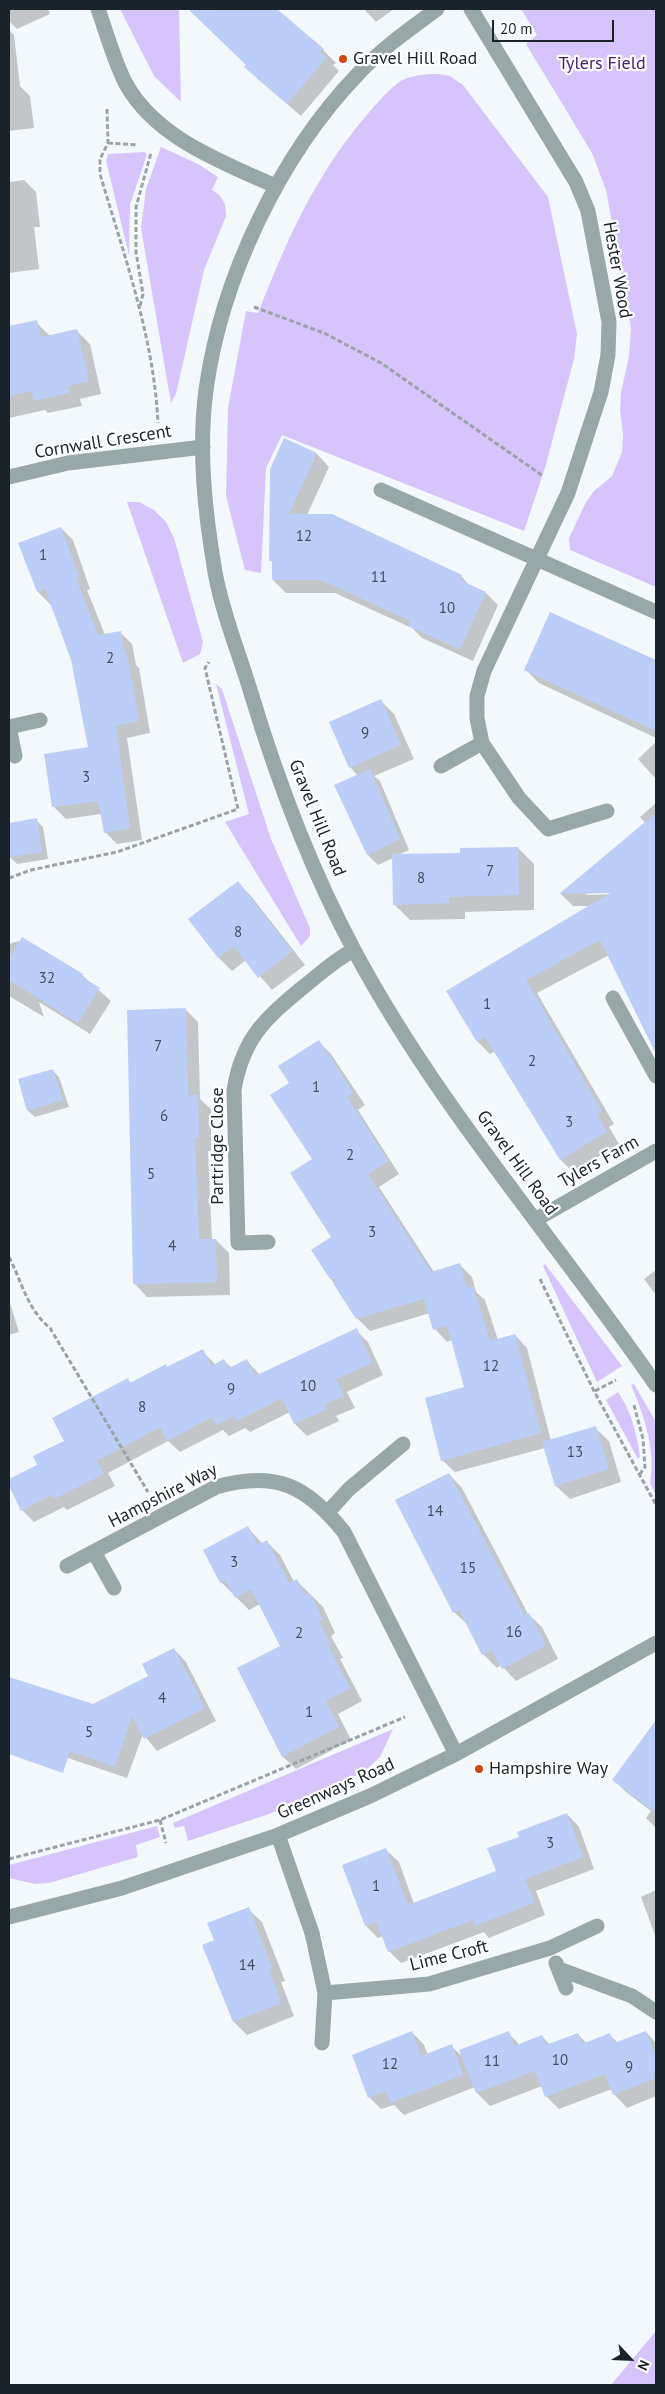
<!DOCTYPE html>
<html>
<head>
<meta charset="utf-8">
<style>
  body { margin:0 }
  #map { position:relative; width:665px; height:2394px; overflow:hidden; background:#f3f8fc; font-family:"PT Sans",sans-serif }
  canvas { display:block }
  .frame { position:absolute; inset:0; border:10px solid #1a232a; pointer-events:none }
  .north { position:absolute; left:605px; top:2334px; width:50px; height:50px; -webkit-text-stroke:4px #fff; paint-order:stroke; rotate:115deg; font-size:14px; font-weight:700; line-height:20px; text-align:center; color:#1a232a }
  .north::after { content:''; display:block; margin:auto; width:18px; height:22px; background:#1a232a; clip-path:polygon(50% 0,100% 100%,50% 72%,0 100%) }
  .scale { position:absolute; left:492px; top:20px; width:122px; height:22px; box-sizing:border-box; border:2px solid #1a232a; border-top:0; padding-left:6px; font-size:15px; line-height:18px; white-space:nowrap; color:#1a232a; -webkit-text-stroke:4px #fff; paint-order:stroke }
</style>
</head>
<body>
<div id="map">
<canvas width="665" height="2394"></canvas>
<div class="frame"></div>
<div class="north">N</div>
<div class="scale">20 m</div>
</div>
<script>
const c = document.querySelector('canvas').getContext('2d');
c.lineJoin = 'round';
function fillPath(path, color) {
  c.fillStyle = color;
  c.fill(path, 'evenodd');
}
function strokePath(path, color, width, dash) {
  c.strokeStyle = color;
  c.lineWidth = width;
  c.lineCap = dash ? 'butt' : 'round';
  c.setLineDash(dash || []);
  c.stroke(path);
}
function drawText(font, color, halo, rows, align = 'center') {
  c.font = font + ' "PT Sans",sans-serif';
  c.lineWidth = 4.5;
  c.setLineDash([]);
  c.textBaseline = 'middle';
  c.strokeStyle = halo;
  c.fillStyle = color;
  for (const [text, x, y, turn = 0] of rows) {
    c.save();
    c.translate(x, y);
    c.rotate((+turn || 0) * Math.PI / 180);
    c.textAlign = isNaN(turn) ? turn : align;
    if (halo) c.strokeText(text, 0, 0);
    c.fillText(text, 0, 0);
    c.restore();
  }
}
const green = new Path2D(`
  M120 9H179L181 102 154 76Z
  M521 9H656V587L570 550 569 538 586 502 594 491 612 476 622 452 623 434 620 410 621 393 629 356 631 328 606 190 592 153 526 44 537 35Z
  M438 74 450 76 463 85 548 197 577 334 574 359 545 468 524 531 282 435 266 468 261 573 245 570 226 496 228 408 246 311 258 313C286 243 309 188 356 128 369 113 382 95 398 83 408 75 425 74 438 74Z
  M161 147 198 164 218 177 212 190C223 197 226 202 226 216L204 270 176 394 171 403 141 228 146 189Z
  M144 152 147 154 130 205 129 255 106 161 108 154Z
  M127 502H139L154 510 166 522 174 538 203 642 200 654 183 663Z
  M216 684 222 689 271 839 310 928V936L301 946 225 822 249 814Z
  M545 1264 622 1366 597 1382 543 1266Z
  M634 1384 656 1422V1495L650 1483C656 1450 644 1415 631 1385Z
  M618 1392C631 1411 637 1433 640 1457L638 1459 606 1400Z
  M393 1729 380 1757 364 1772 269 1814 188 1841 184 1826 175 1828 173 1823Z
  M157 1826 160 1837 136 1845 138 1857 49 1883 35 1884 9 1878V1865Z
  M656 2331V2385H611Z`);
const shadow = new Path2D(`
  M9 9H48L50 14 17 29 9 21Z
  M205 9H275L323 50 336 63 333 65 339 71 301 116 259 80 246 67 248 65 198 16Z
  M364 9H394L376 22Z
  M9 30 14 35 20 86 30 96 34 128 9 131Z
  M24 180 36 192 40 227H34L39 269 9 273V182Z
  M38 324 50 336 77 331 90 344 101 394 80 399 82 406 48 413 45 410 9 418V330Z
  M285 439 317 454 329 467 307 515 461 576 470 586 486 593 498 605 473 661 422 638 412 628 335 593H286L273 580V563L270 560Z
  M61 528 73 540 90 589 87 590 105 635 120 632 132 644 136 665 139 668 150 733 127 738 142 840 117 844 105 832 101 814 66 819 54 807 46 755 89 748 72 659 52 603 50 604 38 592Z
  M551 614 656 661V738L539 683 525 669Z
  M381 701 394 714 414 759 374 776 380 781 409 850 398 855 462 854 518 848 534 864V910L465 912V919L410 920 394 904 393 858 378 865 368 855 336 785 358 776 350 767Z
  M656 742V779L638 759Z
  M656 803V947L653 950 656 955V1028L609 955 537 993 614 1124 609 1127 619 1144 573 1172 561 1160 495 1051 490 1054 478 1042 448 991 591 906H573L561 894 646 824 640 817ZM589 892H616V894L586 895Z
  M36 820 43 827 48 859 17 864 10 857 9 824Z
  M238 883 251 896 305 965 272 990 246 960 232 971 219 958 190 920Z
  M23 940 82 975 111 1001 90 1034 39 1002 44 1017 9 996V944Z
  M185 1009 198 1022 200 1099 211 1109V1151H208L212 1240H216L229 1253 230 1295 147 1297 134 1283Z
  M318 1041 331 1054 365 1105 358 1110 399 1174 379 1187 434 1272 459 1264 472 1277 476 1292 485 1300 498 1340 515 1335 527 1348 551 1441 595 1428 609 1441 621 1482 570 1499 556 1486 545 1448 455 1472 442 1460 466 1388 452 1340 447 1342 435 1329 430 1313 370 1331 357 1318 331 1279 333 1237 314 1159 290 1083Z
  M52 1070 59 1077 69 1107 35 1117 28 1111Z
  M656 1270V1295L644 1279Z
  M9 1300 19 1332 9 1335Z
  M356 1330 368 1342 383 1375 347 1392 355 1408 336 1416 339 1421 307 1436 295 1424 290 1412 250 1432 245 1428 229 1436 223 1430 180 1452 168 1441 108 1473 115 1486 67 1510 64 1507 34 1522 22 1510 9 1484V1481L39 1465 128 1380 131 1383 202 1351 216 1365 224 1361 232 1368 247 1361 260 1375Z
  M449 1474 462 1488 528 1614 542 1627 558 1659 516 1681 501 1665 497 1668 483 1654 468 1625 454 1612Z
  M248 1528 263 1544 267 1542 280 1555 294 1582 297 1581 323 1607 335 1633 331 1636 343 1658 340 1659 362 1701 338 1714 351 1740 296 1769 283 1757 282 1646 260 1604 249 1610 221 1582Z
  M174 1649 186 1662 216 1721 157 1751 143 1734 127 1778 9 1738V1678L93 1705 150 1677Z
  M656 1752V1828L646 1818 651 1811 626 1792 614 1780 653 1757Z
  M567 1814 579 1827 594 1869 536 1891 545 1915 489 1938 484 1932 401 1963 389 1951 383 1936 378 1938 366 1926 386 1850 399 1862 414 1904 498 1872 520 1837Z
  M656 1890V1938L641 1897Z
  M248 1909 262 1922 285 1981 281 1982 294 2016 247 2035 234 2022 215 1941Z
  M412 2032 424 2045 428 2055 451 2046 464 2058 508 2033 520 2045 542 2036 550 2045 578 2034 587 2044 610 2035 618 2043 646 2032 656 2043V2096L627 2108 614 2094 612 2089 559 2109 546 2096 542 2086 490 2106 477 2093 475 2087 404 2115 394 2105 381 2109 369 2097Z`);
const building = new Path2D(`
  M188 9H277L324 49 320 52 327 57 287 104 244 67 246 65Z
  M37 320 41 337 77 329 89 381 68 386 69 393 34 401 32 391 9 396V326Z
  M284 438 317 453 289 514H332L462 575 460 580 486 592 460 649 408 626 410 621 321 580H272V561H269L270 469Z
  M61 527 79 577 76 578 98 635 121 631 125 655 127 654 139 721 116 726 130 828 104 833 98 801 52 807 44 754 88 747 71 660 45 589 37 592 18 543Z
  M550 612 656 660V731L524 670Z
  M381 699 401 745 349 768 329 722Z
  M370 769 400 839 367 855 334 785Z
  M656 813V1054L600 940 526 980 602 1111 597 1114 607 1132 560 1160 485 1037 477 1042 446 991 610 893 559 894Z
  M37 818 42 852 9 857V823Z
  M518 847 519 895 449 897V903L393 905 392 854 460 853V848Z
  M238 881 292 951 258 978 234 946 218 958 188 919Z
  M22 937 83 974 82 977 100 988 78 1023 9 980V959Z
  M186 1008 188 1095H198L199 1138H195L199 1239H216L217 1282 133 1284 127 1010Z
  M319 1040 353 1092 347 1097 388 1161 368 1174 431 1272 460 1263 467 1288 473 1286 490 1341 515 1334 541 1433 441 1461 425 1398 464 1387 447 1325 433 1330 424 1299 356 1319 333 1283 340 1279H330L311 1250 331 1237 290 1173 312 1159 270 1095 289 1083 278 1066Z
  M53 1069 63 1100 27 1111 18 1079Z
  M357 1328 372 1363 336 1379 344 1396 325 1404 327 1409 294 1424 282 1398 237 1421 234 1416 216 1425 212 1417 167 1441 160 1427 97 1461 104 1474 54 1499 52 1495 21 1511 9 1486V1479L37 1465 33 1456 64 1441 52 1418 128 1378 130 1383 166 1364 167 1367 203 1349 211 1366 224 1359 229 1368 247 1359 255 1376Z
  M596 1426 609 1469 555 1486 542 1442Z
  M449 1473 524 1615 529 1613 546 1645 502 1669 491 1650 482 1655 459 1610 453 1613 395 1500Z
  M248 1526 258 1545 267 1540 289 1583 297 1579 305 1595 310 1593 323 1620 319 1622 331 1645 328 1646 350 1688 326 1701 339 1727 282 1757 237 1668 280 1646 251 1589 235 1598 225 1580 220 1583 203 1550Z
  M174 1648 205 1708 144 1739 132 1716 115 1767 70 1751 63 1773 9 1754V1677L93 1704 148 1676 142 1664Z
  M656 1720V1813L612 1780Z
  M567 1813 583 1857 525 1879 534 1903 475 1926 473 1920 388 1952 376 1922 365 1926 342 1865 386 1848 408 1905 496 1871 487 1848 519 1837 517 1832Z
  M249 1907 272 1968 269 1969 281 2003 233 2022 202 1945 214 1940 207 1923Z
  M412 2031 421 2056 452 2044 463 2075 390 2103 386 2091 368 2098 352 2055Z
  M509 2031 514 2046 542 2035 546 2045 578 2033 582 2044 610 2033 614 2043 646 2031 656 2057V2078L613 2095 605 2074 545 2097 535 2071 476 2093 459 2050Z`);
const path = new Path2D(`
  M107 109 108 143 100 159V174C124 255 154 338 158 423
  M108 143 138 145
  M140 306 143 294 136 252V207L151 153
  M254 307 324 333 381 363 543 476
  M9 878 31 870 117 852 238 809 205 668 209 662
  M9 1257C22 1282 27 1309 50 1328L148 1492
  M540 1279 594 1391 656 1505
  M595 1391 616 1380
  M634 1405 643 1439 645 1467 640 1474
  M160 1820 166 1843
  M9 1859 160 1820 405 1717`);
const minor = new Path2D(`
  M98 9C107 34 114 61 126 84 156 138 222 162 275 186
  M437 9C410 29 381 49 358 74 280 155 221 279 206 390 198 450 205 513 215 572 222 612 239 653 251 693 277 779 311 870 354 950 437 1106 556 1240 656 1385
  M471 9 576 182 588 211 609 322 608 355 601 392 568 493 484 671 477 696V718L482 743 519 798 548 829 607 811
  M9 477 68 463 203 447
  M381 490 656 612
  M9 727 40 720
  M9 727 15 756
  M441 766 482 743
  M613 998 656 1076
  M535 1220 656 1151
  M268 1242 238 1243 234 1090C243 1036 267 1017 307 984 322 972 336 959 354 950
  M328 1512 349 1489 403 1444
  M94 1552 114 1588
  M67 1566 216 1487C276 1470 307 1486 344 1532L456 1754
  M278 1835 312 1933 325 1993 322 2043
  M9 1917 122 1888 278 1835 370 1796 456 1754 656 1643
  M556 1963 566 1988
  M559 1969 632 1996 656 2012
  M325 1993 429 1984 550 1948 597 1926`);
const markers = [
  [343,59,5,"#ce4810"],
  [479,1769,5,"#ce4810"]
];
const numberNames = [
  ["12",304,537],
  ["1",43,556],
  ["11",379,578],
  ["10",447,609],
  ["2",110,659],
  ["9",365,734],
  ["3",86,778],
  ["7",490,872],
  ["8",421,879],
  ["8",238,933],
  ["32",47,979],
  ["1",487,1005],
  ["7",158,1047],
  ["2",532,1062],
  ["1",316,1088],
  ["6",164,1117],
  ["3",569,1123],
  ["2",350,1156],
  ["5",151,1175],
  ["3",372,1233],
  ["4",172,1247],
  ["12",491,1367],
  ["10",308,1387],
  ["9",231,1390],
  ["8",142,1408],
  ["13",575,1453],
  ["14",435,1512],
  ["3",234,1563],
  ["15",468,1569],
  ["16",514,1633],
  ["2",299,1634],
  ["4",162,1699],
  ["1",309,1713],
  ["5",89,1733],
  ["3",550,1844],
  ["1",376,1887],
  ["14",247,1966],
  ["10",560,2061],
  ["11",492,2062],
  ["12",390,2065],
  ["9",629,2068]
];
const poiNames = [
  ["Gravel Hill Road",353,59],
  ["Hampshire Way",489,1769]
];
const parkNames = [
  ["Tylers Field",602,64]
];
const streetNames = [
  ["Hester Wood",617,270,80],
  ["Cornwall Crescent",103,442,-9],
  ["Gravel Hill Road",317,818,68],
  ["Partridge Close",218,1146,-90],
  ["Tylers Farm",599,1162,-29],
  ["Gravel Hill Road",517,1163,54],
  ["Hampshire Way",163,1496,-27],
  ["Greenways Road",336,1789,-24],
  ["Lime Croft",449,1956,-14]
];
fillPath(green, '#d8c4fd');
fillPath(shadow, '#0003');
fillPath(building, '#bccdf8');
strokePath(path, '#9ba2a7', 3, [5, 2.5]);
strokePath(minor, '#98a7a8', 15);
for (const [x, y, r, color] of markers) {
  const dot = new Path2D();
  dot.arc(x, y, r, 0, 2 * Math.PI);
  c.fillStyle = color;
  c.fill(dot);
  strokePath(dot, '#fff', 2);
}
drawText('15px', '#424e5e', null, numberNames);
drawText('18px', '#1a232a', '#fff', poiNames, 'left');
drawText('18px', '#472072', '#fff', parkNames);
drawText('18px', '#1a232a', '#fff', streetNames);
</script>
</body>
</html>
